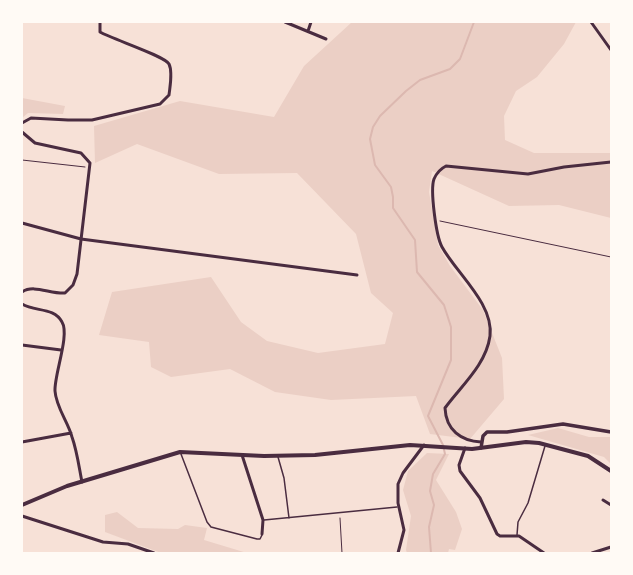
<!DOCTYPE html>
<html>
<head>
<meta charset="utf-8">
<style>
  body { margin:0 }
  #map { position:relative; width:633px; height:575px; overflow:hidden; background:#f7e1d7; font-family:"Asap Condensed",sans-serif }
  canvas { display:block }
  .frame { position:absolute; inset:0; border:23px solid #fffaf5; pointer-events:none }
</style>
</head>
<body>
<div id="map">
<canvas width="633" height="575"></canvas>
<div class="frame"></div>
</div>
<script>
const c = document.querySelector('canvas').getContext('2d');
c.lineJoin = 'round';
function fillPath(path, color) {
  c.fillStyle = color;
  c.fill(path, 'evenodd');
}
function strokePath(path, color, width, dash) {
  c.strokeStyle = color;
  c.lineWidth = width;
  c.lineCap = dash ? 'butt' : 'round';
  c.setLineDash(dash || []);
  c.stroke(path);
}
const green = new Path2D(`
  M352 22H576L564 44 537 77 516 91 504 116 505 140 534 153H611V218L559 205 509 206 432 171 429 192 438 245 450 266 483 310 502 358 504 399 470 439 430 434 416 396 331 400 275 392 230 369 171 377 151 367 149 342 99 335 112 292 211 277 241 322 267 341 318 353 385 344 393 313 371 293 356 234 297 173 219 174 137 144 95 163 94 126 180 101 274 117 304 66Z
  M22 98 65 106 63 114 28 113 22 118Z
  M558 428 589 437H611V464L604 457 528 435Z
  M427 453 449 454 436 480 456 512 462 529 455 550 449 549 448 553H407L406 550 411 516 403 490 408 471Z
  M117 512 138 528 178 529 185 525 207 528 204 540 247 553H161L105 532V515Z`);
const stream = new Path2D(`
  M431 553 429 527 434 505 430 491 433 474 445 454 443 445 428 416 451 360V327L444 305 417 272 415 240 393 208V197L391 187 375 165 370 139 373 127 380 116 406 91 420 80 450 69 460 59 474 22`);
const path = new Path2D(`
  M22 160 85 167
  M440 221 611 257
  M340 518 342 553`);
const service = new Path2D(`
  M181 454 207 522 211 527 257 539H260L262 535
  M278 457 284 478 289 518
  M264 520 397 507
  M517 535 518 522 528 503 545 446`);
const minor = new Path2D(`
  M285 22 326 39
  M591 22 611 50
  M308 31 311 22
  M22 123 31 118 68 120H92L160 104 169 95C170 86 173 72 169 64 165 56 112 39 100 32V22
  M22 132 35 143 81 153 90 163 77 274 73 285 65 293C50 294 34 284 22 292
  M22 223 81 239 357 275
  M22 304C35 312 54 307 62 322 70 335 54 375 55 391 56 407 68 422 72 437 77 451 79 467 82 482
  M22 345 61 350
  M22 442 71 433
  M481 442C461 441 446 430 445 408 461 386 486 365 490 336 494 304 457 274 442 247 436 236 430 190 434 179 437 172 440 169 446 166L528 174 564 167 611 162
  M465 448 459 465 460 471 480 498 497 534 500 536H519L544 553
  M242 455 263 520 262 534
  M603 500 611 505
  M22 516 103 542 128 544 154 553
  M398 553 404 530 398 503V484L403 473 424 445
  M592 553 611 547`);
const tertiary = new Path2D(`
  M481 448 483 436 487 432H507L563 424 611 432`);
const secondary = new Path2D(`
  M22 505 67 486 180 452 264 456 315 455 410 445 472 449 526 442 539 443 588 456 611 471`);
fillPath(green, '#ebcfc5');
strokePath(stream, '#dcb8b0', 2);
strokePath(path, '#4a2c40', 1);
strokePath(service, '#4a2c40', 1.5);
strokePath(minor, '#4a2c40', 3);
strokePath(tertiary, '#4a2c40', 3.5);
strokePath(secondary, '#4a2c40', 4);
</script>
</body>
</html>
